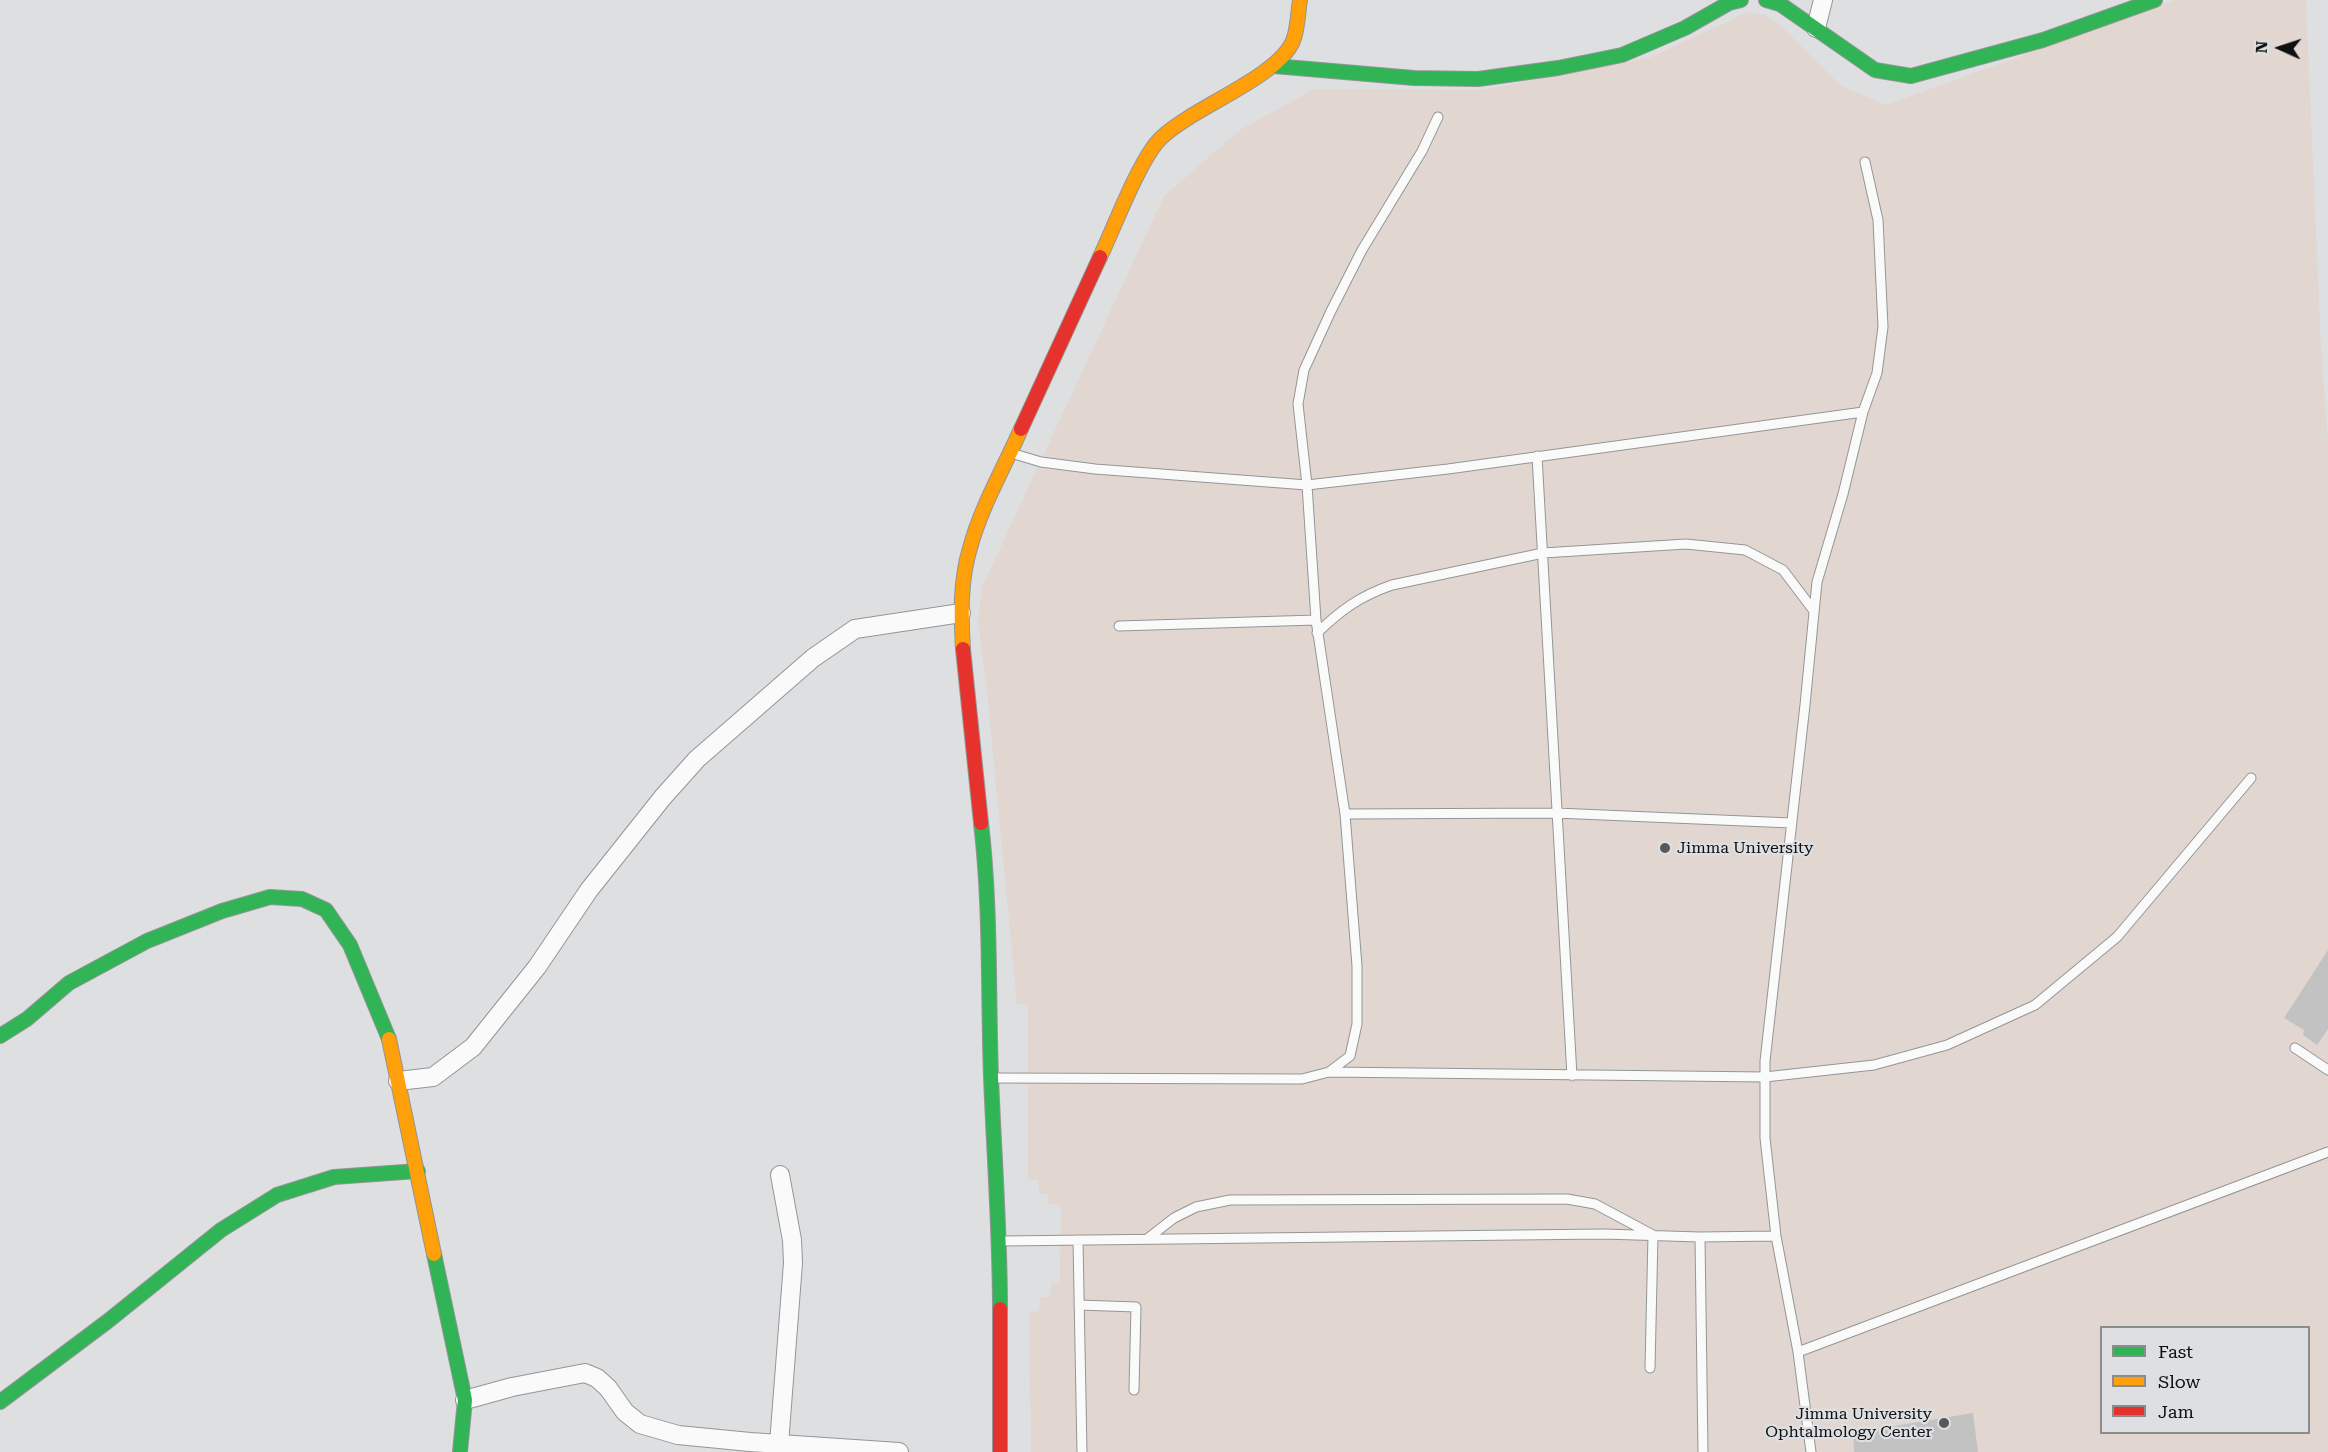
<!DOCTYPE html>
<html>
<head>
<meta charset="utf-8">
<style>
  body { margin:0 }
  #map { position:relative; width:2328px; height:1452px; overflow:hidden; background:#dedfe1; font-family:"Roboto Serif",serif }
  canvas { display:block }
  .legend { position:absolute; left:2100px; top:1326px; width:210px; height:108px; box-sizing:border-box; background:#dddfe2; border:2px solid #8a8c8e; margin:0; padding:8px 10px; list-style:none; font-size:18px; color:#0e0f10 }
  .legend li { display:flex; align-items:center; gap:12px; height:30px }
  .legend b { width:30px; border:2px solid #8a8c8e }
  .north { position:absolute; left:2250px; top:18px; width:60px; height:60px; -webkit-text-stroke:4px #dddfe2; paint-order:stroke; rotate:273deg; font-size:16px; font-weight:700; line-height:24px; text-align:center; color:#0e0f10 }
  .north::after { content:''; display:block; margin:auto; width:21px; height:27px; background:#0e0f10; clip-path:polygon(50% 0,100% 100%,50% 72%,0 100%) }
</style>
</head>
<body>
<div id="map">
<canvas width="2328" height="1452"></canvas>
<ul class="legend">
<li><b style="height:8px;background:#30b455"></b>Fast</li>
<li><b style="height:8px;background:#ff9f0a"></b>Slow</li>
<li><b style="height:8px;background:#e5322d"></b>Jam</li>
</ul>
<div class="north">N</div>
</div>
<script>
const c = document.querySelector('canvas').getContext('2d');
c.lineJoin = 'round';
function fillPath(path, color) {
  c.fillStyle = color;
  c.fill(path, 'evenodd');
}
function strokePath(path, color, width, dash) {
  c.strokeStyle = color;
  c.lineWidth = width;
  c.lineCap = dash ? 'butt' : 'round';
  c.setLineDash(dash || []);
  c.stroke(path);
}
function drawText(font, color, halo, rows, align = 'center') {
  c.font = font + ' "Roboto Serif",serif';
  c.lineWidth = 4.5;
  c.setLineDash([]);
  c.textBaseline = 'middle';
  c.strokeStyle = halo;
  c.fillStyle = color;
  for (const [text, x, y, turn = 0] of rows) {
    c.save();
    c.translate(x, y);
    c.rotate((+turn || 0) * Math.PI / 180);
    c.textAlign = isNaN(turn) ? turn : align;
    if (halo) c.strokeText(text, 0, 0);
    c.fillText(text, 0, 0);
    c.restore();
  }
}
const education = new Path2D(`
  M2175 0H2306L2321 346 2328 442V1452H1031L1029 1312 1039 1311 1040 1297H1050L1051 1283H1060L1061 1205 1048 1203V1194H1039L1038 1180H1028V1004H1017L987 692 978 622 982 587 1164 196 1240 130 1314 89 1482 90 1651 57 1748 12 1765 15 1780 25 1841 86 1886 105ZM2102 1328H2308V1432H2102Z`);
const building = new Path2D(`
  M2328 950V1029L2317 1045 2303 1035 2304 1030 2284 1018Z
  M1973 1413 1978 1452H1854L1853 1433Z`);
const lane = new Path2D(`
  M1011 453 1041 462 1095 469 1307 485 1448 469 1863 412
  M1537 456 1572 1076
  M1119 626 1316 620
  M1317 633C1341 610 1360 596 1392 585L1543 553 1686 544 1745 550 1783 570 1814 611
  M1345 814 1556 813 1791 823
  M2295 1048 2328 1070
  M1329 1072 1765 1077 1874 1065 1947 1045 2035 1005 2117 937 2251 778
  M992 1078 1302 1079 1329 1072 1350 1056 1357 1024V966L1345 814 1316 620 1307 485 1298 404 1304 370 1331 311 1362 250 1422 151 1438 117
  M1700 1237 1703 1452
  M1147 1239 1174 1218 1196 1207 1230 1200 1567 1199 1595 1204 1653 1235 1650 1368
  M1078 1240 1082 1452
  M1002 1241 1603 1234 1700 1237 1776 1236
  M1079 1305 1136 1307 1134 1390
  M1798 1352 2328 1152
  M1811 1452 1798 1352 1776 1236 1765 1138V1061L1805 705 1817 582 1843 494 1863 412 1877 373 1883 327 1878 220 1865 162`);
const street = new Path2D(`
  M1816 28 1823 0
  M398 1081 433 1077 473 1047 537 967 589 890 663 797 697 759 813 658 855 629 961 613
  M465 1400 512 1387 585 1373 597 1378 608 1388 625 1412 640 1424 678 1435 750 1442 899 1452
  M779 1444 793 1263 792 1240 780 1175`);
const fast = new Path2D(`
  M1766 0 1780 4 1875 70 1911 76 2043 40 2155 0
  M1274 66 1414 78 1478 79 1558 68 1622 55 1685 28 1729 3 1741 0
  M981 823C991 907 988 993 991 1077 994 1154 1000 1231 1000 1309
  M0 1036 27 1019 69 983 147 941 222 911 270 897 302 899 326 910 350 945 389 1039
  M434 1254 465 1400 460 1452
  M0 1402 108 1321 221 1230 277 1195 334 1177 418 1171`);
const slow = new Path2D(`
  M1100 257C1114 228 1140 158 1161 138 1193 107 1277 78 1293 41 1298 29 1298 12 1300 0
  M963 649C961 615 960 581 970 548 981 507 1004 468 1021 429
  M389 1039 434 1254`);
const jam = new Path2D(`
  M1021 429 1100 257
  M963 649 981 823
  M1000 1309V1452`);
const markers = [
  [1665,848,6,"#575859"],
  [1944,1423,6,"#575859"]
];
const poiNames = [
  ["Jimma University",1677,848],
  ["Jimma University",1932,1414,"right"],
  ["Ophtalmology Center",1932,1432,"right"]
];
fillPath(education, '#e2d7d0');
fillPath(building, '#c2c2c3');
strokePath(lane, '#949596', 11);
strokePath(street, '#949596', 20);
strokePath(fast, '#949596', 16);
strokePath(slow, '#949596', 16);
strokePath(jam, '#949596', 16);
strokePath(lane, '#fafafa', 9);
strokePath(street, '#fafafa', 18);
strokePath(fast, '#30b455', 14);
strokePath(slow, '#ff9f0a', 14);
strokePath(jam, '#e5322d', 14);
for (const [x, y, r, color] of markers) {
  const dot = new Path2D();
  dot.arc(x, y, r, 0, 2 * Math.PI);
  c.fillStyle = color;
  c.fill(dot);
  strokePath(dot, '#dddfe2', 2);
}
drawText('16px', '#0e0f10', '#dddfe2', poiNames, 'left');
</script>
</body>
</html>
